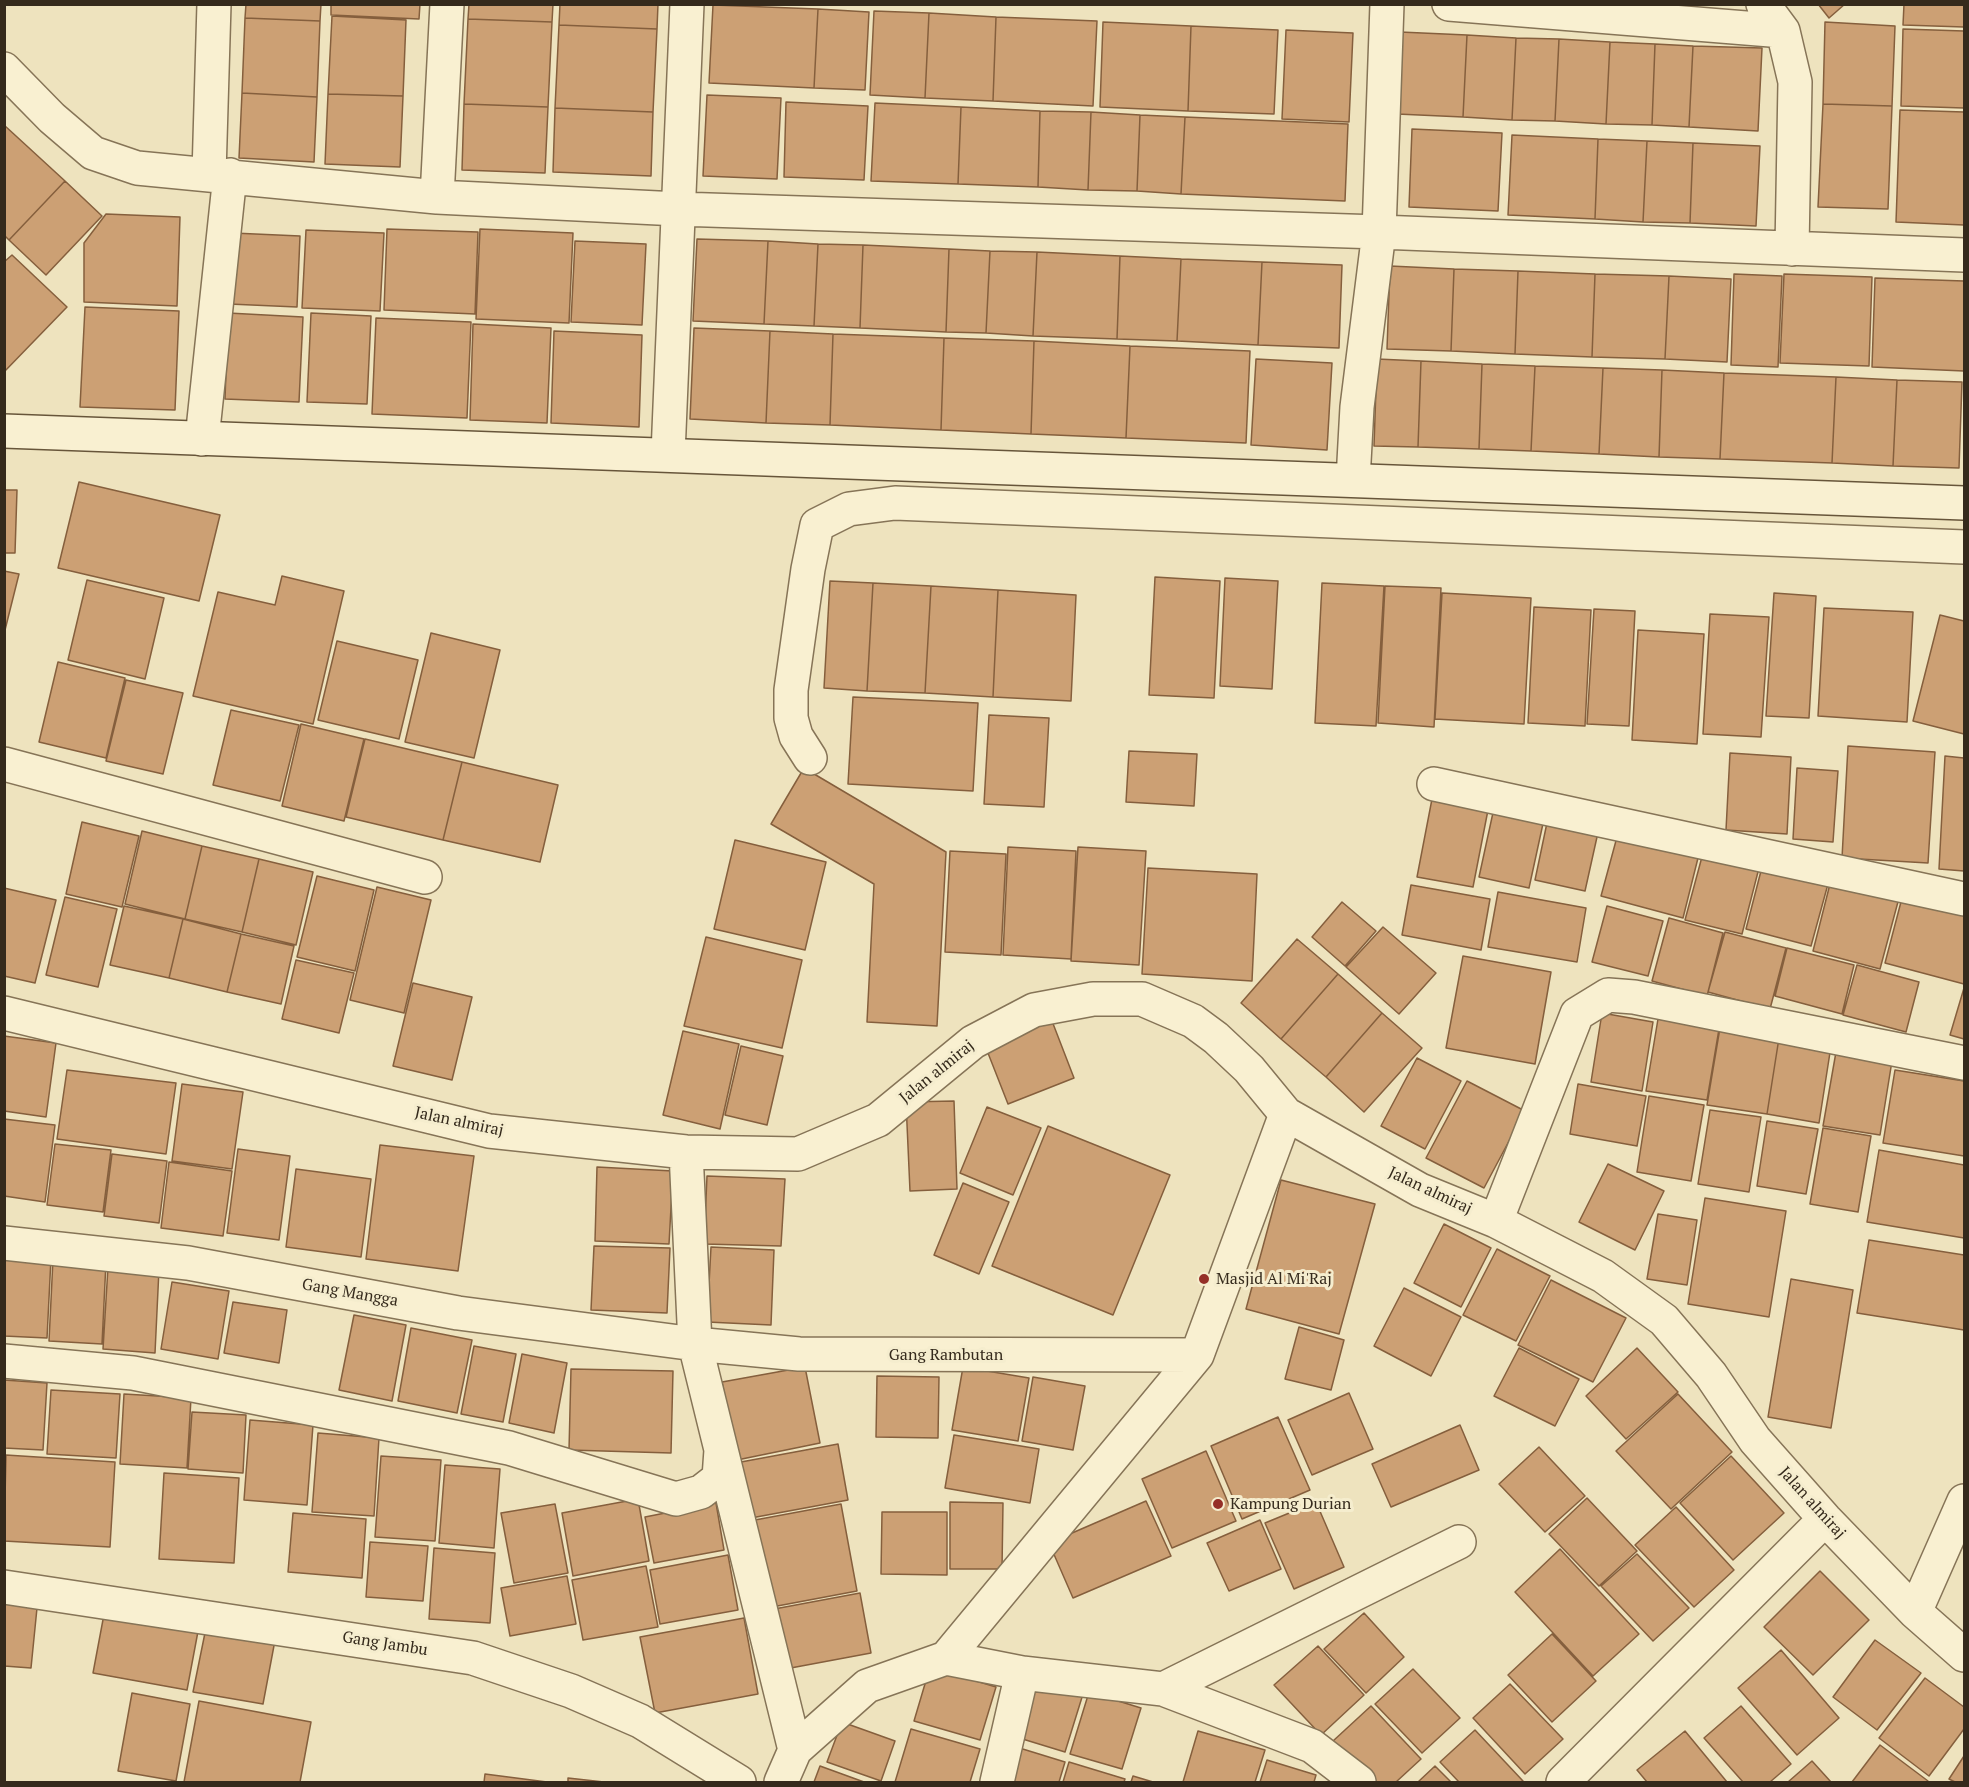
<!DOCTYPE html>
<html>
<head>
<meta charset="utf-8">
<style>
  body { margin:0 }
  #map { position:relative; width:1969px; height:1787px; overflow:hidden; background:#eee3be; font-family:"PT Serif",serif }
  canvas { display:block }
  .frame { position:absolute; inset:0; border:6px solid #352a1c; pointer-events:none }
</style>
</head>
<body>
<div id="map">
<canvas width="1969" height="1787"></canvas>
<div class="frame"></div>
</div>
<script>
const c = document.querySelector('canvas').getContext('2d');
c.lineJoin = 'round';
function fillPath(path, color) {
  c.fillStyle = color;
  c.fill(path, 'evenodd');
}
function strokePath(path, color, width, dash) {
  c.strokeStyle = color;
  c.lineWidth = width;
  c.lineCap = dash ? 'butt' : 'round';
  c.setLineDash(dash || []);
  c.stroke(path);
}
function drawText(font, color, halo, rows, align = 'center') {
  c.font = font + ' "PT Serif",serif';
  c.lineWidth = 6;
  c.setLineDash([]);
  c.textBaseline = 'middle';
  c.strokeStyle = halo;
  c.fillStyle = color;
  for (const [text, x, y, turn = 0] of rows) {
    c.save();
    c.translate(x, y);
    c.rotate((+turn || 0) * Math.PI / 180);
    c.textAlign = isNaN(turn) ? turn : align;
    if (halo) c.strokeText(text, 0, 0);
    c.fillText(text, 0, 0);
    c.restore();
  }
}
const building = new Path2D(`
  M246 4H321L320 21 245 18Z
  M331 4H420L419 19 331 15Z
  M469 4H553L552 22 468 19Z
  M560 4H658L657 29 559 25Z
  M1818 4H1845L1829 18Z
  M1904 4H1964V27L1903 25Z
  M713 5 818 9 814 88 709 83Z
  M818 9 869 12 865 90 814 88Z
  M874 11 929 13 925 98 870 95Z
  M929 13 996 17 993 101 925 98Z
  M332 16 406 20 403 96 328 94Z
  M996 17 1097 21 1093 106 993 101Z
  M245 18 320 21 317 97 242 93Z
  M468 19 552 22 548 107 464 104Z
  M1103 22 1191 26 1188 111 1100 107Z
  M1825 22 1895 26 1892 106 1823 104Z
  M559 25 657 29 653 112 555 108Z
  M1191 26 1278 30 1274 114 1188 111Z
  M1903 29 1964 31V108L1901 106Z
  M1286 30 1353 33 1349 122 1282 119Z
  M1400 32 1467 35 1463 117 1397 114Z
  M1467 35 1516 38 1512 120 1463 117Z
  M1516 38 1559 39 1555 121 1512 120Z
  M1559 39 1610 42 1606 124 1555 121Z
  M1610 42 1655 44 1652 125 1606 124Z
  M1655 44 1693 46 1689 127 1652 125Z
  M1693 46 1762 48 1758 131 1689 127Z
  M242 93 317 97 314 162 239 158Z
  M328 94 403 96 400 167 325 164Z
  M707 95 781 98 777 179 703 176Z
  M786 102 868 106 864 180 784 177Z
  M875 103 961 107 958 184 871 181Z
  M464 104 548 107 545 173 462 170Z
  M1823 104 1892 106 1888 209 1818 207Z
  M961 107 1040 111 1038 187 958 184Z
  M555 108 653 112 651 176 553 172Z
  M1900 110 1964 112V225L1896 222Z
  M1040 111 1091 112 1088 190 1038 187Z
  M1091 112 1140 115 1137 191 1088 190Z
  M1140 115 1185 117 1181 194 1137 191Z
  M1185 117 1348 124 1345 201 1181 194Z
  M4 125 65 181 9 240 4 235Z
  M1412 129 1502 133 1498 211 1409 207Z
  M1512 135 1598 139 1595 219 1508 215Z
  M1598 139 1647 141 1643 222 1595 219Z
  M1647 141 1693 143 1690 223 1643 222Z
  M1693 143 1760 146 1756 226 1690 223Z
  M65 181 102 216 46 275 9 240Z
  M106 214 180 217 177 306 84 302V243Z
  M387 229 478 232 475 314 384 310Z
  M480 229 573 233 569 323 476 319Z
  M306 230 384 233 380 311 302 308Z
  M233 233 300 236 297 307 229 304Z
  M697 239 768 241 764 324 693 321Z
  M575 241 646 244 642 325 571 322Z
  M768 241 818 244 814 326 764 324Z
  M818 244 863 245 860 328 814 326Z
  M863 245 949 249 946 332 860 328Z
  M949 249 990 251 986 333 946 332Z
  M990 251 1037 252 1033 336 986 333Z
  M1037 252 1120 256 1117 339 1033 336Z
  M12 255 67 307 4 372V262Z
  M1120 256 1181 259 1177 341 1117 339Z
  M1181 259 1262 262 1258 345 1177 341Z
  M1262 262 1342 265 1339 348 1258 345Z
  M1390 266 1454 269 1451 351 1387 349Z
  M1454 269 1518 271 1515 354 1451 351Z
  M1518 271 1595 274 1592 357 1515 354Z
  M1595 274 1669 276 1665 359 1592 357Z
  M1734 274 1782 276 1778 367 1731 365Z
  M1784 274 1872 277 1869 366 1780 363Z
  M1669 276 1731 279 1727 362 1665 359Z
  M1875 278 1964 281V371L1872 367Z
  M85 307 179 311 175 410 80 407Z
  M228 313 303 317 299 402 225 399Z
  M311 313 371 316 367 404 307 402Z
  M376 318 471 322 467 418 372 414Z
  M473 324 551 328 547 423 470 420Z
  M694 328 770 331 766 423 690 419Z
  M554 331 642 335 639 427 551 423Z
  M770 331 833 334 830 425 766 423Z
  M833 334 944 338 941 430 830 425Z
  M944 338 1034 341 1031 434 941 430Z
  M1034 341 1130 346 1126 438 1031 434Z
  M1130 346 1250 351 1246 443 1126 438Z
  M1256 359 1332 363 1327 450 1251 445Z
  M1377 359 1421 361 1418 447 1374 446Z
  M1421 361 1482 364 1479 449 1418 447Z
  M1482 364 1535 366 1531 451 1479 449Z
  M1535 366 1603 368 1599 454 1531 451Z
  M1603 368 1662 370 1659 457 1599 454Z
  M1662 370 1724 373 1720 459 1659 457Z
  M1724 373 1836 377 1832 463 1720 459Z
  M1836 377 1897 380 1893 466 1832 463Z
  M1897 380 1962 382 1959 468 1893 466Z
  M79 482 220 515 199 601 58 568Z
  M4 490H17L15 553H4Z
  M4 571 19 574 4 634Z
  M282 576 344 591 313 724 193 696 218 592 275 605Z
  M1155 577 1220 581 1214 698 1149 695Z
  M1225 578 1278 581 1272 689 1220 686Z
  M87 580 164 598 145 679 68 660Z
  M830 581 873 583 867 691 824 688Z
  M873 583 931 586 925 693 867 691Z
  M1322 583 1384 586 1376 726 1315 723Z
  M931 586 998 590 993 697 925 693Z
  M1385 586 1441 588 1434 727 1378 723Z
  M998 590 1076 595 1071 701 993 697Z
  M1442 593 1531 598 1524 724 1435 719Z
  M1774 593 1816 596 1809 718 1766 716Z
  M1534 607 1591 610 1585 726 1528 723Z
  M1824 608 1913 612 1907 722 1818 716Z
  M1594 609 1635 611 1629 726 1587 724Z
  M1710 614 1769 617 1761 737 1703 734Z
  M1940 615 1964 621V734L1913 721Z
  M1638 630 1704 634 1697 744 1632 740Z
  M431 633 500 650 474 758 405 742Z
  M337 641 418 660 399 739 318 720Z
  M58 662 125 678 106 758 39 742Z
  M126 680 183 693 163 774 106 761Z
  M853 697 978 703 973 791 848 784Z
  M231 710 299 725 280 801 213 785Z
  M989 715 1049 718 1044 807 984 804Z
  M301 724 364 739 344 821 282 806Z
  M365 739 462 762 443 840 346 817Z
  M1848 746 1935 752 1928 863 1842 858Z
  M1129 751 1197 754 1194 806 1126 802Z
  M1730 753 1791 757 1787 834 1726 830Z
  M1945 756 1964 758V871L1939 869Z
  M462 762 558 785 540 862 443 840Z
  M804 768 946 852 937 1026 867 1022 874 884 771 824Z
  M1797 768 1838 771 1833 842 1793 839Z
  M1432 799 1488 810 1473 887 1417 877Z
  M1494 808 1544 819 1529 888 1479 877Z
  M1548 818 1599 828 1585 891 1535 880Z
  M82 822 139 836 122 907 66 894Z
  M142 831 202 846 185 919 125 904Z
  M1617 837 1698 858 1683 918 1601 896Z
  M735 840 826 862 805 950 714 929Z
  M202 846 259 859 242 932 185 919Z
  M1008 847 1076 851 1071 959 1003 955Z
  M1078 847 1146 851 1139 965 1071 961Z
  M950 851 1006 854 1001 955 945 952Z
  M1703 853 1759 868 1742 934 1685 920Z
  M259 859 313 872 296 945 242 932Z
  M1762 867 1828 884 1811 946 1746 929Z
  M1148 868 1257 874 1252 981 1142 974Z
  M317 876 374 890 355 971 297 957Z
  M1831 880 1899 898 1880 969 1813 951Z
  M1411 885 1490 899 1481 950 1402 935Z
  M377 887 431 900 404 1013 350 1000Z
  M4 888 56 900 35 983 4 976Z
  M1498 892 1586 908 1577 962 1488 947Z
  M65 897 117 909 98 987 46 975Z
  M1902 898 1964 914V984L1885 963Z
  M1342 902 1376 931 1345 966 1312 937Z
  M124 906 183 919 169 978 110 965Z
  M1607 906 1663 921 1648 976 1592 962Z
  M1669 918 1723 933 1707 996 1652 981Z
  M183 919 241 934 227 992 169 978Z
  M1383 927 1436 973 1399 1014 1346 967Z
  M1725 932 1786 948 1770 1009 1708 992Z
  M241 934 294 946 281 1004 227 992Z
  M706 937 802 960 782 1048 684 1026Z
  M1297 939 1338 974 1281 1039 1241 1003Z
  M1787 948 1854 965 1842 1014 1775 996Z
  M1463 956 1551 972 1535 1064 1446 1048Z
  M296 960 354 973 339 1033 282 1019Z
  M1857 965 1919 982 1906 1032 1843 1015Z
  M1338 974 1382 1013 1326 1077 1281 1039Z
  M413 983 472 997 452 1080 393 1066Z
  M1964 988V1039L1950 1035Z
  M1382 1013 1422 1048 1364 1112 1326 1077Z
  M1602 1013 1653 1022 1642 1091 1591 1082Z
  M1658 1019 1719 1029 1707 1100 1646 1091Z
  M1052 1021 1074 1078 1008 1104 986 1048Z
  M1720 1028 1779 1038 1767 1114 1707 1105Z
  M683 1031 739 1044 720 1129 663 1115Z
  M4 1036 56 1043 46 1117 4 1111Z
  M1779 1038 1831 1046 1819 1123 1767 1114Z
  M741 1046 783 1056 767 1125 725 1115Z
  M1836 1052 1892 1061 1880 1135 1823 1126Z
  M1417 1058 1461 1081 1425 1149 1381 1126Z
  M67 1070 176 1083 166 1154 57 1139Z
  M1895 1070 1964 1081V1156L1883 1143Z
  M1467 1081 1525 1111 1484 1188 1426 1158Z
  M182 1084 243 1092 232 1169 172 1161Z
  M1578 1084 1646 1096 1637 1146 1570 1134Z
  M1649 1096 1704 1105 1691 1181 1637 1172Z
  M954 1101 957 1189 910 1191 906 1102Z
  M987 1107 1041 1128 1013 1195 960 1173Z
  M1710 1110 1761 1117 1749 1192 1698 1184Z
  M4 1119 55 1125 45 1202 4 1196Z
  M1767 1121 1818 1129 1806 1194 1757 1186Z
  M1048 1126 1170 1175 1113 1315 992 1266Z
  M1823 1128 1871 1136 1858 1212 1810 1204Z
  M55 1144 111 1150 103 1212 47 1205Z
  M380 1145 474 1156 458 1271 366 1259Z
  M238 1149 290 1156 279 1240 227 1233Z
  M1879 1150 1964 1165V1238L1867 1222Z
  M112 1154 167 1161 159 1223 104 1216Z
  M169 1162 232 1171 223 1236 161 1228Z
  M1608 1164 1664 1191 1635 1250 1579 1222Z
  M597 1167 673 1171 669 1244 595 1241Z
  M296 1169 371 1179 361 1257 286 1247Z
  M707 1176 785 1179 781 1246 704 1244Z
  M1281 1180 1375 1204 1339 1334 1246 1309Z
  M963 1183 1009 1202 979 1274 934 1255Z
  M1705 1198 1786 1211 1769 1317 1688 1304Z
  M1658 1214 1697 1220 1687 1285 1647 1279Z
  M1444 1224 1491 1248 1461 1307 1414 1283Z
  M1869 1240 1964 1255V1330L1857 1313Z
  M594 1246 670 1248 667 1313 591 1310Z
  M711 1247 774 1250 771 1325 707 1322Z
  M1497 1249 1550 1276 1516 1341 1463 1315Z
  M4 1256 51 1258 47 1338 4 1336Z
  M53 1259 106 1262 102 1344 49 1341Z
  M108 1267 159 1269 155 1353 103 1349Z
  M1791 1279 1853 1290 1831 1428 1768 1417Z
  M1551 1280 1626 1318 1593 1382 1518 1345Z
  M172 1282 229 1291 218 1359 161 1349Z
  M1404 1288 1461 1317 1431 1376 1374 1346Z
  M233 1302 287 1310 279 1363 224 1353Z
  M354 1315 406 1325 392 1401 339 1390Z
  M1299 1327 1344 1340 1331 1390 1285 1379Z
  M411 1328 472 1340 457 1413 398 1401Z
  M474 1346 516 1354 503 1422 461 1414Z
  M1519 1348 1579 1379 1555 1426 1494 1396Z
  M1637 1348 1678 1392 1626 1439 1586 1396Z
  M522 1354 567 1363 554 1433 509 1423Z
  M805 1367 820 1443 737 1460 722 1382Z
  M963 1367 1029 1378 1018 1441 952 1430Z
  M571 1369 673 1371 671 1453 569 1450Z
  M877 1376 939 1377 938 1438 876 1437Z
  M1033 1377 1085 1386 1073 1450 1022 1441Z
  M4 1380 47 1383 43 1450 4 1448Z
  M51 1390 120 1394 116 1458 47 1454Z
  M1349 1393 1373 1449 1312 1475 1288 1420Z
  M124 1394 191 1398 187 1468 120 1464Z
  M1678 1394 1732 1452 1671 1509 1616 1451Z
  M192 1412 246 1415 243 1473 188 1469Z
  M1278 1417 1310 1490 1242 1519 1211 1446Z
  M250 1420 313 1425 307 1505 244 1500Z
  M1460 1425 1479 1470 1391 1507 1372 1464Z
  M318 1433 379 1438 374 1516 312 1512Z
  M954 1435 1039 1449 1030 1503 945 1488Z
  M838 1444 848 1500 751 1518 741 1462Z
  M1539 1447 1585 1496 1545 1532 1499 1484Z
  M1206 1451 1236 1521 1172 1548 1142 1479Z
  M6 1455 115 1462 110 1547 4 1541Z
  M381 1456 441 1460 435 1541 375 1537Z
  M1731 1456 1784 1513 1733 1560 1680 1503Z
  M445 1465 500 1469 494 1548 439 1543Z
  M164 1473 239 1478 234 1563 159 1559Z
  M1587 1498 1637 1551 1599 1586 1549 1534Z
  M638 1499 649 1561 573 1576 562 1513Z
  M1146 1501 1171 1556 1073 1598 1049 1543Z
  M950 1502 1003 1503 1002 1569H950Z
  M1316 1502 1344 1567 1294 1589 1265 1523Z
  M716 1503 724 1550 654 1563 645 1517Z
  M555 1504 568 1573 514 1583 501 1513Z
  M841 1504 857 1591 772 1607 755 1520Z
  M1676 1507 1734 1570 1694 1607 1635 1545Z
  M882 1512H947V1575L881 1574Z
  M293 1513 366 1519 362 1578 288 1572Z
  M1260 1520 1281 1569 1229 1591 1207 1543Z
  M370 1542 428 1546 423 1601 366 1597Z
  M434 1548 495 1553 490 1623 429 1619Z
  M1560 1549 1639 1634 1593 1676 1515 1592Z
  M1637 1554 1689 1608 1653 1641 1601 1586Z
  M728 1555 738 1610 660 1624 650 1570Z
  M646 1566 658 1627 583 1640 572 1580Z
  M1820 1571 1869 1620 1813 1675 1764 1627Z
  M567 1576 576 1624 510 1636 501 1588Z
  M860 1593 871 1653 780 1670 769 1610Z
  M4 1594 38 1598 31 1668 4 1666Z
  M105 1609 199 1626 187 1690 93 1673Z
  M1364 1613 1404 1657 1366 1693 1324 1649Z
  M744 1618 758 1694 655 1713 640 1637Z
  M207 1623 276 1635 263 1704 193 1692Z
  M1552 1634 1596 1681 1552 1722 1508 1675Z
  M1875 1640 1921 1673 1877 1730 1833 1697Z
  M1318 1646 1364 1695 1321 1735 1274 1685Z
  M1781 1650 1839 1718 1797 1755 1738 1688Z
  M930 1667 996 1687 980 1740 914 1721Z
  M1413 1669 1460 1718 1422 1753 1375 1704Z
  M1925 1678 1964 1707V1729L1929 1776 1879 1738Z
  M1034 1679 1083 1694 1065 1752 1016 1737Z
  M1510 1684 1563 1739 1525 1774 1473 1718Z
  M1089 1692 1141 1708 1122 1769 1070 1754Z
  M132 1693 190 1704 176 1781 118 1771Z
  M199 1701 311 1722 300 1782H184Z
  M1371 1706 1421 1759 1396 1782H1372L1333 1741Z
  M1741 1706 1791 1764 1770 1782H1743L1704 1738Z
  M842 1722 895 1741 881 1781 827 1762Z
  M911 1729 980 1749 970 1782H895Z
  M1475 1730 1523 1781 1521 1782H1459L1440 1762Z
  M1198 1731 1265 1750 1255 1782H1183Z
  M1685 1731 1727 1782H1647L1637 1770Z
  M1880 1745 1928 1781 1927 1782H1852Z
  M1013 1746 1065 1762 1059 1782H1002Z
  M1964 1756V1782H1955L1949 1779Z
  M1267 1760 1316 1775 1314 1782H1260Z
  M1812 1761 1831 1782H1788Z
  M1069 1762 1125 1779 1124 1782H1063Z
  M820 1766 864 1782H814Z
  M1435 1766 1451 1782H1418Z
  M485 1774 547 1782H484Z
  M1133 1776 1153 1782H1131Z
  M568 1778 604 1782H568Z`);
const street = new Path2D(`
  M1449 4 1783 31
  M1763 4 1783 31 1795 82 1792 249
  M4 69 52 118 93 153 137 168 437 197 678 209 1379 232 1964 255
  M209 174 214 4
  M437 197 447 4
  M202 439 230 175
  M668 454 687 4
  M1353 480 1357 407 1379 232 1387 4
  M810 758 796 736 791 718V690L808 569 817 525 849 509 895 503 1964 547
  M4 764 425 877
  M1434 784 1964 899
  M4 1013 489 1131 686 1152 798 1154 878 1120 973 1042 1034 1010 1093 999H1142L1193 1021 1216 1038 1249 1069 1286 1114 1420 1190 1496 1221 1603 1276 1664 1320 1711 1375 1755 1440 1825 1519 1915 1612 1964 1655
  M686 1152 695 1344 795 1750
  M1496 1221 1577 1014 1608 995 1634 997 1964 1063
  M4 1243 188 1263 458 1313 695 1344 799 1354 1197 1355
  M4 1361 133 1373 509 1448 676 1499 701 1492 719 1478 721 1450
  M4 1587 473 1658 571 1691 640 1721 739 1782
  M1915 1612 1964 1501
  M946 1658 1022 1673 1163 1689 1312 1746 1359 1782
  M1163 1689 1459 1542
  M781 1782 795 1750 867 1686 946 1658 1197 1355 1286 1114
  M997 1782 1022 1673
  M1563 1782 1825 1519`);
const secondary = new Path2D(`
  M4 431 1964 503`);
const markers = [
  [1204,1279,6,"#952f27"],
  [1218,1504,6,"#952f27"]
];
const streetNames = [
  ["Jalan almiraj",937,1072,-39],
  ["Jalan almiraj",459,1122,12],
  ["Jalan almiraj",1430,1191,25],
  ["Gang Mangga",350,1293,10],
  ["Gang Rambutan",946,1355],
  ["Jalan almiraj",1812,1503,48],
  ["Gang Jambu",385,1644,9]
];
const poiNames = [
  ["Masjid Al Mi'Raj",1216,1279],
  ["Kampung Durian",1230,1504]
];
fillPath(building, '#cca074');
strokePath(building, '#855f3d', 1.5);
strokePath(street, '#867457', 36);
strokePath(secondary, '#67553a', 36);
strokePath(street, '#f9f0d1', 33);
strokePath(secondary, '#f9f0d1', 33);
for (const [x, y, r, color] of markers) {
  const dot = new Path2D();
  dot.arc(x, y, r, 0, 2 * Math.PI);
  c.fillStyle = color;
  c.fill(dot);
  strokePath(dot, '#f5edce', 2);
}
drawText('16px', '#352a1c', '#f5edce', streetNames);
drawText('16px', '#352a1c', '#f5edce', poiNames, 'left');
</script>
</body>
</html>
